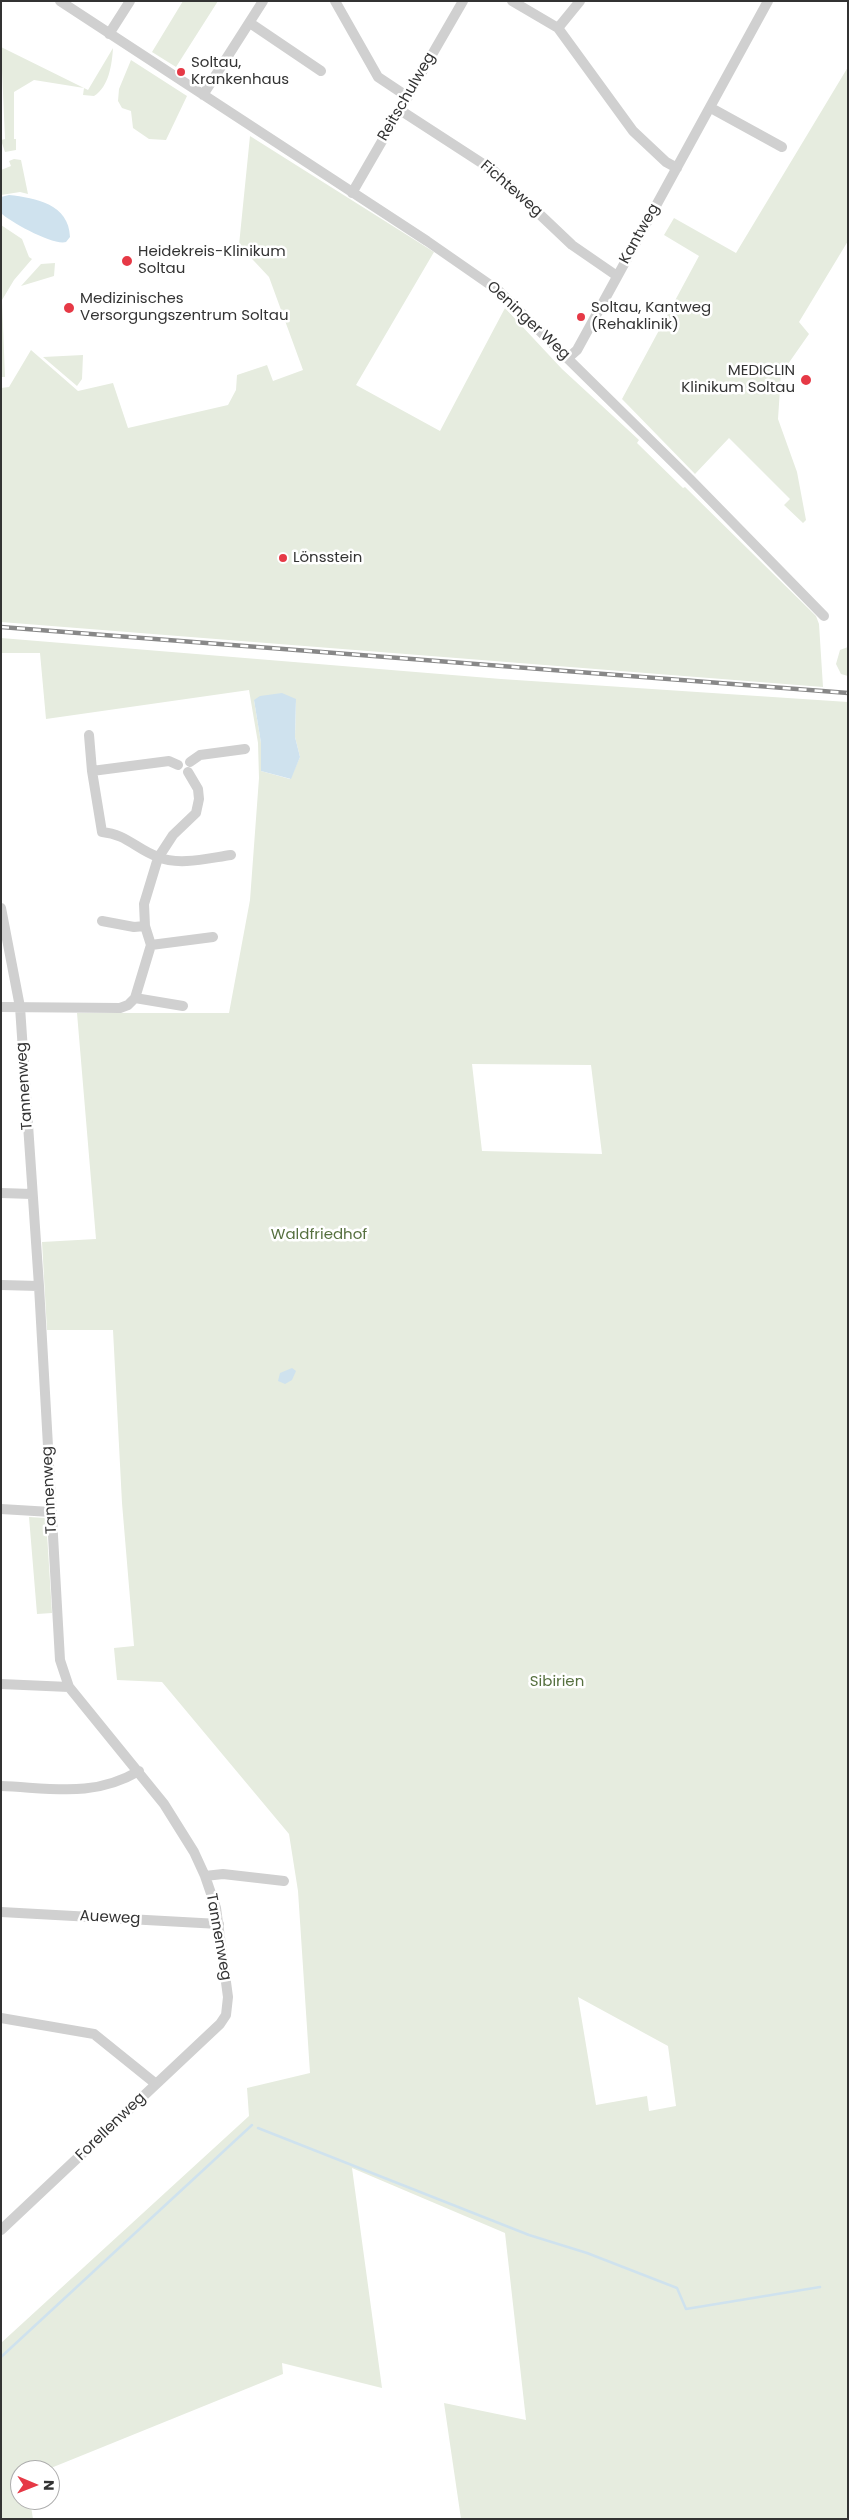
<!DOCTYPE html>
<html>
<head>
<meta charset="utf-8">
<style>
  body { margin:0 }
  #map { position:relative; width:849px; height:2520px; overflow:hidden; background:#fff; font-family:Poppins,sans-serif }
  canvas { display:block }
  .frame { position:absolute; inset:0; border:2px solid #333; pointer-events:none }
  .north { position:absolute; left:10px; top:2460px; width:50px; height:50px; box-sizing:border-box; background:#fff; border:1px solid #adadad; border-radius:50%; rotate:91deg; font-size:14px; font-weight:700; line-height:20px; text-align:center; color:#333 }
  .north::after { content:''; display:block; margin:auto; width:18px; height:22px; background:#e63946; clip-path:polygon(50% 0,100% 100%,50% 72%,0 100%) }
</style>
</head>
<body>
<div id="map">
<canvas width="849" height="2520"></canvas>
<div class="frame"></div>
<div class="north">N</div>
</div>
<script>
const c = document.querySelector('canvas').getContext('2d');
c.lineJoin = 'round';
function fillPath(path, color) {
  c.fillStyle = color;
  c.fill(path, 'evenodd');
}
function strokePath(path, color, width, dash) {
  c.strokeStyle = color;
  c.lineWidth = width;
  c.lineCap = dash ? 'butt' : 'round';
  c.setLineDash(dash || []);
  c.stroke(path);
}
function drawText(font, color, halo, rows, align = 'center') {
  c.font = font + ' Poppins,sans-serif';
  c.lineWidth = 5;
  c.setLineDash([]);
  c.textBaseline = 'middle';
  c.strokeStyle = halo;
  c.fillStyle = color;
  for (const [text, x, y, turn = 0] of rows) {
    c.save();
    c.translate(x, y);
    c.rotate((+turn || 0) * Math.PI / 180);
    c.textAlign = isNaN(turn) ? turn : align;
    if (halo) c.strokeText(text, 0, 0);
    c.fillText(text, 0, 0);
    c.restore();
  }
}
const green = new Path2D(`
  M183 1H218L176 67 152 52Z
  M1 47 84 88 88 90 113 48C112 64 109 87 94 96L83 95 84 88 34 80 14 92V139H16V150L5 152 1 140 5 139Z
  M131 60 187 96 166 140 149 139 133 128 131 111 122 108 118 101 119 89Z
  M848 67V241L799 322 809 334 781 374 778 419 797 472 806 520 803 523 784 505 790 499 729 438 695 474 622 399 699 256 664 235 674 218 736 253Z
  M250 136 434 252 356 385 440 431 505 308 562 369 639 440 637 443 683 488 685 487 816 616 819 624 823 687 1 622V388L9 387 31 350 78 391 113 383 128 428 228 405 236 390 237 375 267 365 273 381 303 370 269 277 239 245Z
  M14 159 21 160 28 194 20 192 1 195V170L11 166 9 161Z
  M1 225 22 239 29 257 32 259 14 280 2 300 5 377H1Z
  M55 263 54 276 21 286 41 264Z
  M83 355 82 379 77 386 43 357Z
  M1 638 501 679 848 702V2519H461L444 2403 526 2420 505 2233 352 2168 382 2388 282 2363 283 2374 46 2470H20V2500H30L33 2519H1V2343L249 2116 247 2088 310 2073 298 1891 289 1834 162 1682 117 1680 114 1648 134 1646 122 1503 113 1330H47L42 1242 96 1239 77 1013H229L250 900 259 778 258 743 249 690 46 719 40 653H1ZM296 699 295 737 300 757 290 779 261 771V743L254 700ZM472 1064 591 1065 602 1154 482 1151ZM578 1997 668 2046 676 2106 649 2111 647 2096 596 2105Z
  M848 647V676L841 674 836 664 840 650Z
  M29 1517 46 1518 52 1613 37 1614Z`);
const water = new Path2D(`
  M9 195C36 198 69 204 70 237L66 242C54 246 10 222 1 213V197Z
  M282 693 296 699 295 737 300 757 291 779 261 771V743L254 700 260 696Z
  M292 1368 296 1371 292 1380 285 1384 278 1381 280 1373Z`);
const stream = new Path2D(`
  M258 2128 529 2235 587 2253 677 2288 686 2309 820 2287
  M1 2357 252 2125`);
const minor = new Path2D(`
  M60 1 427 241 499 291 690 479 824 616
  M335 1 378 77 408 97
  M512 1 558 28 633 131 666 162 677 168
  M250 23 321 71
  M558 28 580 1
  M109 34 130 1
  M203 95 263 1
  M711 108 782 147
  M400 110 494 171 572 245 617 276
  M352 193 463 1
  M568 358 577 350 768 1
  M89 735 92 771
  M190 762 200 755 245 749
  M178 765 169 761 92 771 102 832C126 834 136 849 158 857 179 866 209 858 231 855
  M1 908 20 1007 39 1286 60 1660 69 1687 164 1804 194 1852 205 1876 216 1908 228 1997 226 2015 220 2024 1 2230
  M102 921 134 927 145 926
  M151 945 213 937
  M135 998 183 1006
  M1 1007 120 1008 128 1005 135 998 151 945 145 926 144 904 158 858 173 835 196 813 199 799 198 789 188 772
  M1 1193 32 1194
  M1 1285 39 1286
  M1 1509 51 1512
  M1 1684 69 1687
  M1 1786C52 1788 93 1798 139 1771
  M205 1876 223 1874 284 1881
  M1 1912 219 1924
  M1 2018 94 2034 156 2084`);
const rail = new Path2D(`
  M1 627 848 693`);
const markers = [
  [181,72,5,"#e63946"],
  [127,261,6,"#e63946"],
  [69,308,6,"#e63946"],
  [581,317,5,"#e63946"],
  [806,380,6,"#e63946"],
  [283,558,5,"#e63946"]
];
const poiNames = [
  ["Soltau,",191,63],
  ["Krankenhaus",191,80],
  ["Heidekreis-Klinikum",138,252],
  ["Soltau",138,269],
  ["Medizinisches",80,299],
  ["Versorgungszentrum Soltau",80,316],
  ["Soltau, Kantweg",591,308],
  ["(Rehaklinik)",591,325],
  ["MEDICLIN",795,371,"right"],
  ["Klinikum Soltau",795,388,"right"],
  ["Lönsstein",293,558]
];
const streetNames = [
  ["Reitschulweg",407,97,-60],
  ["Fichteweg",511,189,41],
  ["Kantweg",640,234,-61],
  ["Oeninger Weg",528,321,43],
  ["Tannenweg",25,1086,-94],
  ["Tannenweg",50,1490,-93],
  ["Aueweg",110,1918,3],
  ["Tannenweg",218,1937,80],
  ["Forellenweg",111,2127,-44]
];
const parkNames = [
  ["Waldfriedhof",319,1235],
  ["Sibirien",557,1682]
];
fillPath(green, '#e6ecdf');
fillPath(water, '#cfe2ee');
strokePath(stream, '#cfe2ee', 2.5);
strokePath(minor, '#d0d0d0', 10);
strokePath(rail, '#888', 4.5);
strokePath(rail, '#fff', 2.5, [8]);
for (const [x, y, r, color] of markers) {
  const dot = new Path2D();
  dot.arc(x, y, r, 0, 2 * Math.PI);
  c.fillStyle = color;
  c.fill(dot);
  strokePath(dot, '#fff', 2);
}
drawText('15px', '#333', '#fff', poiNames, 'left');
drawText('15px', '#333', '#fff', streetNames);
drawText('15px', '#56703f', '#fff', parkNames);
</script>
</body>
</html>
